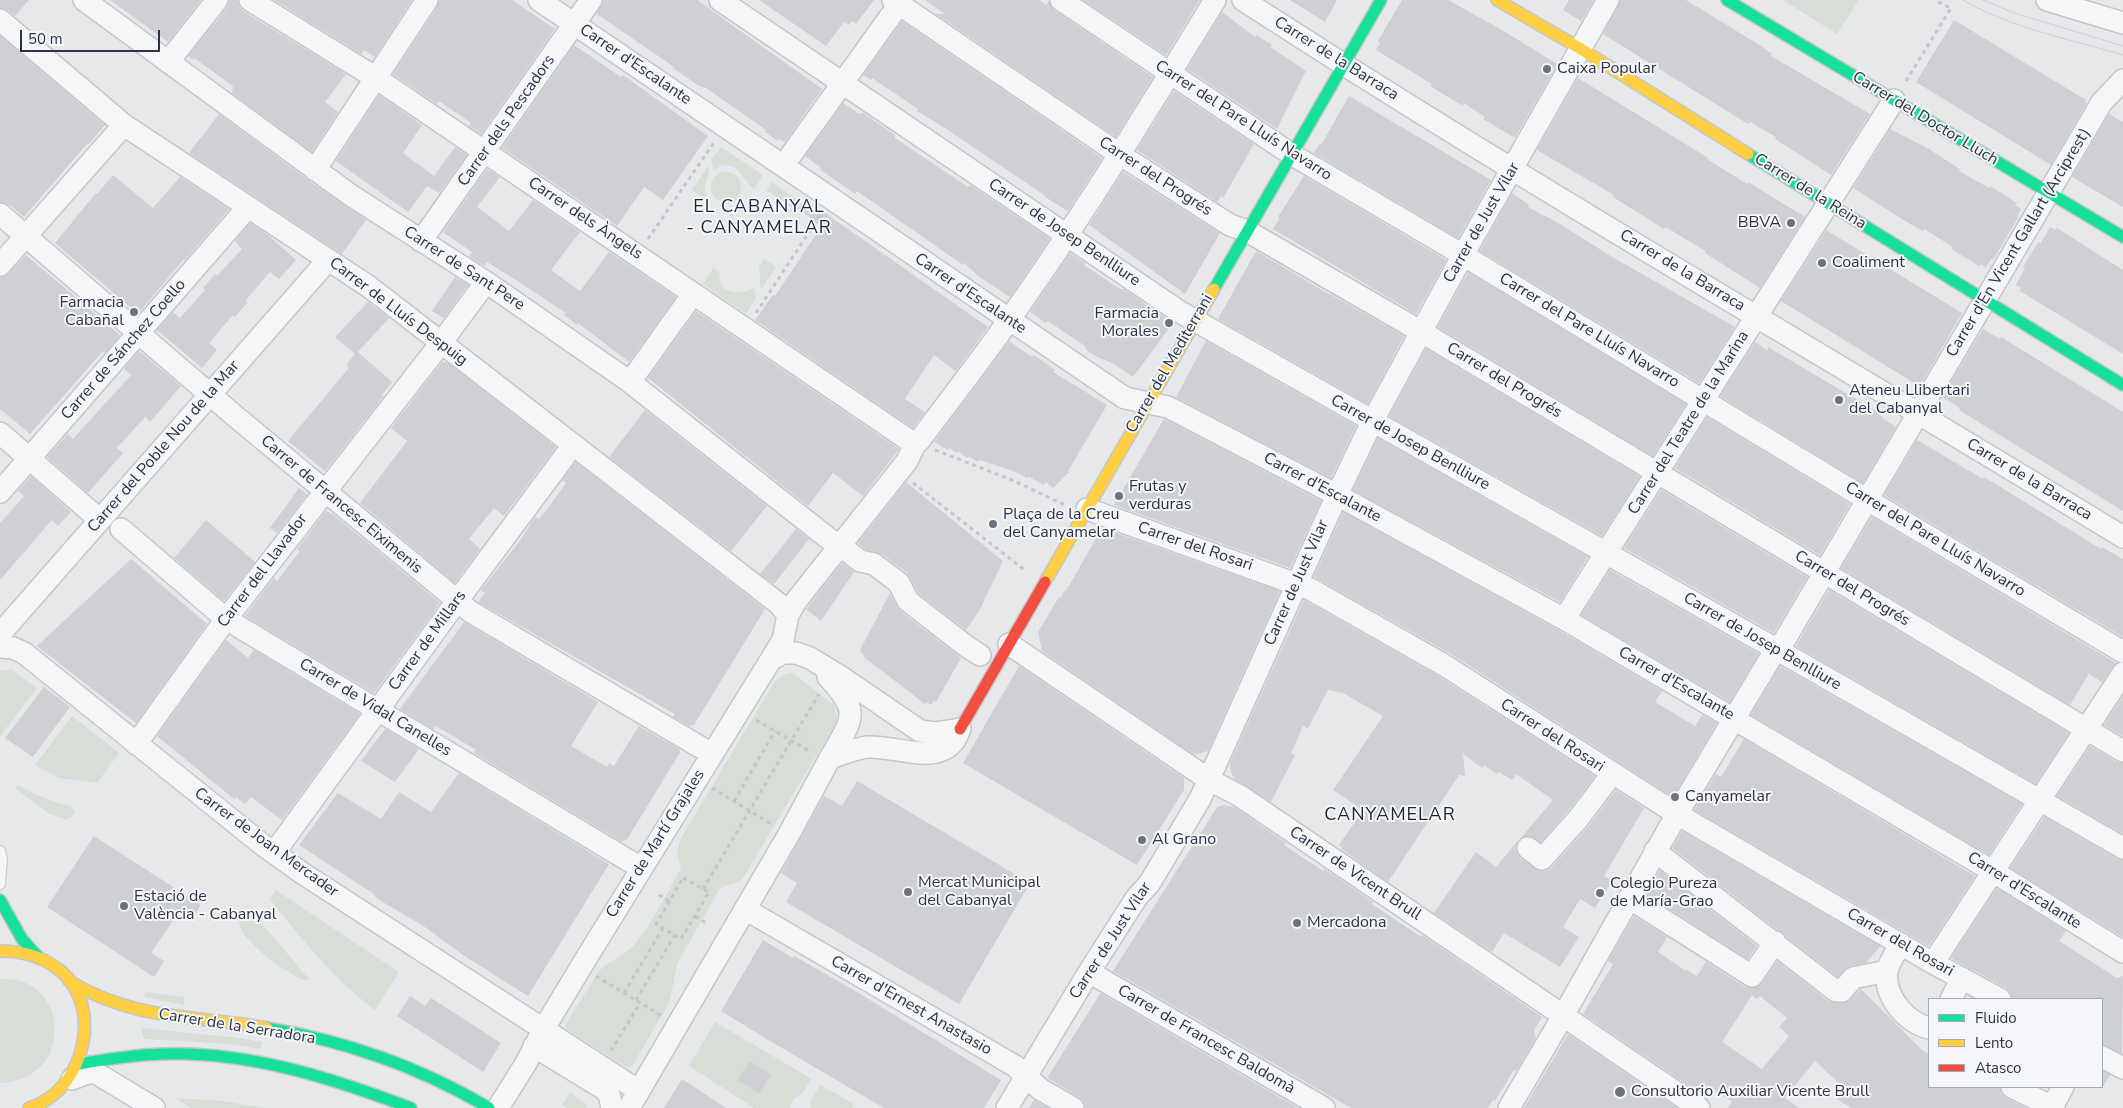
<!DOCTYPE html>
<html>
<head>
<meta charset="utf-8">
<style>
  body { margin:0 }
  #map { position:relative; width:2123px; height:1108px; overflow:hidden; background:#e6e8ea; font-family:"Nunito Sans",sans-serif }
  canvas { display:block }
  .legend { position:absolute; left:1928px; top:998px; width:175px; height:90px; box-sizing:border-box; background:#f4f6f9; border:1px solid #a4a8b1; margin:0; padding:6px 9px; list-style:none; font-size:15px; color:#2b3445 }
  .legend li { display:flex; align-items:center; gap:10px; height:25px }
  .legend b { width:25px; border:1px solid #a4a8b1 }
  .scale { position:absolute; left:20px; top:30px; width:140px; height:22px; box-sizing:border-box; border:2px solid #2b3445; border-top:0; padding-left:6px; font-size:15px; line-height:18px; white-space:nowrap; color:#2b3445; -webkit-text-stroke:4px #f4f6f9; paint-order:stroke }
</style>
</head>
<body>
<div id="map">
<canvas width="2123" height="1108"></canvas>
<ul class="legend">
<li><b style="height:6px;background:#16e098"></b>Fluido</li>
<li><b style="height:6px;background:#ffcf43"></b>Lento</li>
<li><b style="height:6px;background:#f24e42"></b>Atasco</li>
</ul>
<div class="scale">50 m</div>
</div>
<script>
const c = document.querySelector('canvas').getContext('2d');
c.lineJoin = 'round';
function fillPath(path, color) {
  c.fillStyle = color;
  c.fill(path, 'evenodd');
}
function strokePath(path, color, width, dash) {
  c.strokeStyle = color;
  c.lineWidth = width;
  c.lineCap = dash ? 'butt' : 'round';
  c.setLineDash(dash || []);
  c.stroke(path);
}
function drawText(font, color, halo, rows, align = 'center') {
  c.font = font + ' "Nunito Sans",sans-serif';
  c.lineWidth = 4;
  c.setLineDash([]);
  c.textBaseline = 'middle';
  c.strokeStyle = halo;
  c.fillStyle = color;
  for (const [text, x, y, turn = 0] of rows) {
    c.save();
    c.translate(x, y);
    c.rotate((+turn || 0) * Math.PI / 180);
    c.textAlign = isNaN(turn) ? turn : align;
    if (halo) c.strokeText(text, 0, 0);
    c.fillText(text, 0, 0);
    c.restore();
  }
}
const green = new Path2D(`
  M1783 0H1859L1837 34Z
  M721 147 763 175 754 189C741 180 737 155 714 170L711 160Z
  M708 166C711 180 702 181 706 194L704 198 692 190Z
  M711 187a15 15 0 1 1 30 0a15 15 0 1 1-30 0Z
  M772 182 798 200 793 208 766 190Z
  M764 259 776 267 761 290 759 267Z
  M713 268 719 272 721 286C732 294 743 295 754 287L756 297 746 314 703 284Z
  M11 669 37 688 0 736V671Z
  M793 673 834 705 837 718 834 726 743 878C736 885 726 883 719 890L677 964 670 1001 633 1065 629 1067 624 1066 568 1030 566 1028V1024L599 971C609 961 621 957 631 948 648 931 669 890 681 868L677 852 680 840 775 681 786 674Z
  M72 716 119 753 97 783 59 778 35 765Z
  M17 785 46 799 71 807 75 811 71 817 66 820 50 814 16 789Z
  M276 890 399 972 375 1010C334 979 302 940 270 899Z
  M249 911 254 914 308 978 307 981C292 977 231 936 240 917 242 913 245 912 249 911Z
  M0 979C70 974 76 1081 0 1083Z
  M145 992 184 997V1005L144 997Z
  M715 1022 812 1079 801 1095 794 1098 790 1108H754L689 1066Z
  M141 1028 240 1038 262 1042 261 1049 229 1044 144 1039Z
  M820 1085 854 1104 852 1108H811L810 1101Z
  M570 1093 588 1105 586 1108H567L562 1105Z
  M175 1098 223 1101 265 1108H191Z`);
const building = new Path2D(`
  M0 0H29L15 16 8 10 0 8Z
  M110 0H201L168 42Z
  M229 0H238L239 6 243 11 346 74 325 102 338 112 312 152 232 93 233 86 194 58 193 60 188 56 227 8Z
  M274 0H412L375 57 364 50 361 54Z
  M439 0H512L555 29 481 134 469 126 471 123 439 101 437 104 393 74 437 7Z
  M603 0H697L822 89 785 142 779 139 778 141 765 132 766 130 706 88 699 86 673 68 674 67 597 14Z
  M759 0H874L856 24 852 21 849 25 844 22 826 46Z
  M925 0H1039L1046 5 1049 1 1054 10 1153 77 1116 137 936 14H945Z
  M1083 0H1200L1166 55Z
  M1290 0H1337L1325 22Z
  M1402 0H1448L1502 30 1557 64 1515 138 1483 119 1485 117 1465 104 1461 105 1445 95 1430 86 1432 84 1376 50 1380 43 1378 41Z
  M1569 0H1594L1581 21 1563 10Z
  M1620 0H1686L1761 46 1772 54 1771 56 1870 114 1831 175 1775 139 1776 137 1750 122 1748 124 1603 34Z
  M1222 12 1255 37 1256 35 1272 45 1270 47 1306 71 1277 129 1187 69Z
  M1954 20 2086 100 2085 102 2087 103 2051 165 1916 82Z
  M902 21 1102 158 1068 211 1045 197 1044 195 948 130 917 111 918 109 872 78 871 80 863 75Z
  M0 36 105 125 89 144 86 145 24 217 11 206 0 202Z
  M574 45 621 77 623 75 708 136 663 200 644 187 617 226 502 148Z
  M1578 78 1697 151 1708 158 1707 159 1747 184 1748 182 1805 217 1760 288 1705 253 1706 251 1687 240 1666 227 1664 229 1613 197 1614 195 1537 150Z
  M1174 91 1254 144 1223 198 1221 196 1217 202 1137 150Z
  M379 95 422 125 403 153 434 176 455 147 467 155 439 193 427 186 408 212 336 161Z
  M1349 96 1491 180 1458 238 1314 153 1319 144 1321 145Z
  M843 103 859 114 863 113 895 135V138L914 151 968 187 970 185 1050 239 1010 297 981 278 964 263 963 265 857 191 855 194 822 171 820 167 805 156Z
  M219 114 308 180 366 220 342 254 189 153Z
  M2109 114 2123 122V207L2072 177Z
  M1890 129 1929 149 1961 170 1959 171 1989 188 1990 186 2017 203 2015 205 2021 209 2017 217 2018 218 1993 260 1991 259 1986 267 1980 264 1979 266 1968 259 1952 250 1953 247 1924 229 1923 231 1910 224 1853 188Z
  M487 169 500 177 477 207 509 231 533 200 580 232 551 270 580 291 609 252 676 297 629 362 578 323 577 325 564 315 566 313 519 282 487 262 484 266 469 256 472 252 443 232Z
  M1123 172 1220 233 1185 294 1089 225Z
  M113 175 153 208 180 177 229 209 185 260H183L138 314 55 243 96 193 97 194Z
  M1304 176 1446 260 1416 314 1273 229 1280 218 1278 217Z
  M1512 193 1529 205 1528 207 1560 224 1614 258 1735 327 1699 383 1480 251Z
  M805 199 988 327 956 371 934 355 905 399 925 412 913 428 755 320 773 295 775 296 821 227 798 208Z
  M250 223 268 235 296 260 279 279 270 272 257 287 246 300 248 302 235 317 233 315 209 343 217 350 202 368 157 330 173 312 180 318 205 290 203 288 215 274 217 276 242 249 235 241Z
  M2050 227 2056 230 2057 228 2123 270V354L2020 291 2021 288 2016 285 2025 268 2023 267 2038 242 2040 244Z
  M1826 230 1962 313 1921 384 1919 386 1781 301Z
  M1256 251 1330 295V294L1404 336 1368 404 1218 319Z
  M1070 253 1085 263 1084 265 1120 289H1124L1173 323 1133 377 1114 364 1097 357 1087 351 1085 346 1048 321 1046 323 1030 312Z
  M26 255 120 335 105 353 103 351 30 434 0 409V277L9 273Z
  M1468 272 1686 404 1653 456 1438 327Z
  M455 277 468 285 444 318 432 311Z
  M368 302 389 318 358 352 392 382 382 395 384 396 325 471 288 441 349 368 346 365 355 354 335 337Z
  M696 311 899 449 863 496 833 473 808 506 648 378Z
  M1983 329 2000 339 2001 337 2123 412V511L1959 410 1960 408 1942 397Z
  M1009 341 1032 357 1034 355 1055 370 1053 372 1107 405 1068 471 1069 472 1053 488 1046 482 1044 485 1029 477 1027 478 1013 471 980 460 978 462 969 457 967 458 958 451 957 453 949 448 948 450 934 442Z
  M1206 341 1356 426 1331 478 1176 397Z
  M1755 342 1767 350 1768 347 1881 414 1882 418 1896 427 1863 483 1720 396Z
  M1426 349 1640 477 1602 536 1389 416Z
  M139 351 181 386 150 422 145 417 117 448 123 453 88 493 47 457 68 434 73 439 131 375 124 369Z
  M442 362 448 363 556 447 504 516 494 508 469 539 480 549 455 583 360 503 407 441 391 428Z
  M645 410 767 506 731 551 609 457Z
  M1707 417 1850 504 1820 555 1675 468Z
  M1164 419 1321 501 1290 568 1114 505Z
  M1378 438 1588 557 1560 602 1353 490Z
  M1917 440 1983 479 1984 477 1994 483 2101 549 2102 547 2123 559V637L1884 495Z
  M576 462 765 609 694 725 689 726 673 717 675 714 478 602 485 593 481 590 519 542 535 517 539 519 551 504 566 483 562 480Z
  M31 476 71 512 58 526 52 520 0 580V523L24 496 18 491Z
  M906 482 1003 561 979 611 966 630 918 593 907 573 882 554 866 550 858 543Z
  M299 488 307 495 277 533 270 528Z
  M1661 490 1807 577 1774 633 1624 548Z
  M326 511 334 515 440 603 374 693 245 616 274 578 277 581 300 551 297 549Z
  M1343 512 1558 630 1662 691 1655 702 1695 726 1702 715 1717 723 1673 797 1451 654 1314 577Z
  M1872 517 2116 663 2102 682 2089 674 2070 705 1841 568Z
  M206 520 255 562 224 601 174 558Z
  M1102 528 1280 591 1208 751 1194 755 1042 651 1038 632 1059 597 1061 598 1064 591H1066Z
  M796 529 809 539 774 584 760 574Z
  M131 559 207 624 136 723 37 646Z
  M842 563 854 572 821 621 806 609Z
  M1610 570 1759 654 1730 702 1581 615Z
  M1829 590 2069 733 2036 784 1796 646Z
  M890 593 900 611 961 658 936 702 934 700 931 705 927 702 925 704 890 677 866 659 860 650Z
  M1304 600 1438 676 1595 776 1568 811 1541 842 1529 836 1519 840 1553 800 1516 774 1512 780 1499 772 1497 774 1484 765 1482 768 1463 754 1465 776 1459 775 1388 882 1341 849 1342 847 1339 845 1363 810 1333 790 1383 716 1343 693 1328 690 1308 728 1303 726 1291 753 1295 755 1271 802 1235 779 1231 773 1230 763Z
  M464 622 598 702 571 746 607 767 609 763 614 766 639 726 679 749 680 752 676 759 626 841 624 840 622 842 474 753 476 750 448 733 435 726 433 729 400 709Z
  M226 640 248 658 254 650 360 714 282 820 251 797 245 804 236 797 234 799 157 736Z
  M1019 666 1184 778V790L1137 865 963 763Z
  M1780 666 2022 804 1989 855 1751 715Z
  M44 687 70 707 33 757 5 738Z
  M2123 696V736L2104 725Z
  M385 729 419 749 395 782 361 761Z
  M1744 739 1975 876 1929 946 1694 810 1716 774 1721 777Z
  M2090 746 2117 762 2123 763V834L2057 796Z
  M459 773 609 864 528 996 463 955 422 925 376 898 374 894 299 845 338 793 381 819 399 792 431 812Z
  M857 781 1030 883 959 1004 786 902 797 883 781 873 824 796 842 806Z
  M1616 790 1644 808 1604 876 1612 881 1595 908 1580 899 1563 927 1579 937 1560 967 1504 933 1492 952 1434 913 1476 852 1496 867 1518 841 1516 852 1520 858 1540 871H1546L1551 868 1588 827Z
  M1225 805 1234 807 1286 843 1284 845 1323 871 1325 869 1373 902 1372 904 1421 937 1422 935 1542 1017 1534 1030 1536 1038 1517 1070 1513 1071 1495 1101 1493 1100 1488 1108H1351L1113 971 1217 807Z
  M2044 817 2117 859 2123 860V937L2010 868Z
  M1682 831 1880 946 1879 948 1866 963 1850 966 1838 977 1672 848Z
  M94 836 201 905 190 921 178 913 151 953 164 961 154 977 47 907Z
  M1660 870 1757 946 1748 959 1646 894Z
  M1997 888 2066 931 2059 941 2117 978 2123 976 2122 1054 2102 1045V999H2012L2011 993 2006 988 1951 958Z
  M1634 916 1667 937 1658 952 1686 971 1687 970 1697 976 1706 962 1745 987 1752 988 1762 983 1777 961 1828 1001 1835 1003 1848 1002 1861 989 1923 1051 1929 1054V1087H2000L2001 1093 2006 1098 2026 1108H1851L1837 1099 1846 1090 1815 1061 1785 1098 1799 1108H1728L1732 1102 1708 1085 1701 1094 1583 1014 1613 964 1608 961ZM1752 995 1757 999 1760 996 1787 1018 1779 1027 1789 1036 1762 1069 1722 1042Z
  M763 940 793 958 794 956 855 991 1001 1080 984 1108H884L765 1038 721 1011Z
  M1100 994V993L1298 1108H1085L1084 1101 1079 1097 1047 1078Z
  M410 996 425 1006 431 998 501 1043 483 1072 397 1016Z
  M1568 1034 1677 1108H1524Z
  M750 1061 771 1075 759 1093 738 1080Z
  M2102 1071 2110 1075 2102 1088Z
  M682 1079 726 1108H664Z
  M1034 1100 1048 1108H1029Z`);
const path = new Path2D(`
  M1906 81 1951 8 1934 0
  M648 239 715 141
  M756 313 821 214
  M935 450 1012 480 1065 505
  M913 483 1026 571
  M756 720 811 752
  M712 788 773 825
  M734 801 775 731
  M683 878 709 892 681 939 656 924Z
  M703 889 819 694
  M659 895 669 901
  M695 916 706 923
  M596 976 662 1016
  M624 993 663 928
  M636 1000 675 935
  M611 1051 640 1003`);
const lane = new Path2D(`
  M0 851 2 859 0 884`);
const street = new Path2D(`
  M84 0 349 194 486 282 630 382 838 546
  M250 0 376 78 910 441 914 446 907 461 796 601 788 615 783 640 587 957 543 1030 526 1063 498 1108
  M539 0 1125 398 1168 407 1337 495 1564 619 1994 872 2123 952
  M720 0 1180 312 1776 649 2123 848
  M893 0 1119 154 1230 225 1247 231 1420 331 2123 751
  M1061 0 1291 154 1463 255 1866 499 2123 652
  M1243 0C1531 187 1830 358 2123 537
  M2047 0 2123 23
  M0 20 124 125 368 286 779 604 788 615
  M168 62 217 0
  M791 155 902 0
  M315 170 427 0
  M0 214 235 416 471 612 712 754
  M421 241 591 0
  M0 265 124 125
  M630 382 693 294
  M0 433 100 520
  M919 441C946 405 973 370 999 334 1076 227 1146 113 1215 0
  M0 492 248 207
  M1087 509 1310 589 1444 665 1677 814 1933 963 2000 999
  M121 529 226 619 641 868
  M846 550 860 561 874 564 899 583 908 601 966 646 980 655
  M1564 619 1894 100
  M0 634 328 260
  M1009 644 1208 779 1240 796 1699 1108
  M0 647 13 648 24 653 263 845 302 873 639 1091
  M772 659 783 653H796L810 658 841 677 920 731 935 733 960 729
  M828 677C862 713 852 719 830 758
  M136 744 226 619 441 343 486 282
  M1528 848 1542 859 1578 819 1612 774
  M1655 851 1836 991H1842L1853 978 1887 971
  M274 853 457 601 565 456
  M1629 898 1752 976 1775 942
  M745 909 1015 1066 1040 1089 1073 1108
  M1901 944C1896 952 1888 963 1887 972 1884 997 1906 1022 1929 1028
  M1933 963 2123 673
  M1089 972 1324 1108
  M1951 999 1962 978
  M534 1046 604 1089 609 1094 612 1108
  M2102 1057 2123 1068
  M72 1079 88 1073H96L154 1108
  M2012 1087 2054 1108
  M2052 1107 2063 1087
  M629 1108 789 834 830 758C842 754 854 749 867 747 899 745 946 771 960 729
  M1007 1108 1089 972 1137 897 1149 884 1200 799 1337 495 1372 422 1463 255 1608 0
  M1509 1108 1563 1016 1677 814 1776 649 1784 641 2102 102 2123 80`);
const fast = new Path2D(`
  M1727 0 2123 237
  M1748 154 2123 385
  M1214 289 1381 0
  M0 900 22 939 39 958
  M267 1028C346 1041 420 1067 489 1108
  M79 1064C107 1059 134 1055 162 1054 248 1051 332 1078 411 1108`);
const slow = new Path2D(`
  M1497 0 1581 49 1748 154
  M1045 582 1214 289
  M0 951C19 951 38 955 54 966 107 1001 86 1091 29 1108
  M69 981C135 1021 195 1015 267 1028`);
const jam = new Path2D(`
  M960 729 1045 582`);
const tram = new Path2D(`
  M1963 0C2011 28 2070 39 2123 55
  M1983 0 2014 13 2123 46`);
const markers = [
  [1547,69,5,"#6c737f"],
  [1791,223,5,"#6c737f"],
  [1822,263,5,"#6c737f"],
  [134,312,5,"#6c737f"],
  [1169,323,5,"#6c737f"],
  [1839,400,5,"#6c737f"],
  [1119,496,5,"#6c737f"],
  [993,524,5,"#6c737f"],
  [1675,797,5,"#6c737f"],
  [1142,840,5,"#6c737f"],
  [908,892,5,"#6c737f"],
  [1600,893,5,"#6c737f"],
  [124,906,5,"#6c737f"],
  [1297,923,5,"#6c737f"],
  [1620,1092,6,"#6c737f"]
];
const streetNames = [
  ["Carrer de la Barraca",1336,59,32],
  ["Carrer d'Escalante",635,65,34],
  ["Carrer del Doctor Lluch",1925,119,31],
  ["Carrer dels Pescadors",507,121,-55],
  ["Carrer del Pare Lluís Navarro",1243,121,33],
  ["Carrer del Progrés",1155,177,33],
  ["Carrer de la Reina",1810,192,32],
  ["Carrer dels Àngels",585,219,34],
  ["Carrer de Just Vilar",1482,223,-60],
  ["Carrer de Josep Benlliure",1064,233,34],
  ["Carrer d'En Vicent Gallart (Arciprest)",2019,243,-59],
  ["Carrer de Sant Pere",464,269,33],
  ["Carrer de la Barraca",1682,271,31],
  ["Carrer d'Escalante",970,294,34],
  ["Carrer de Lluís Despuig",398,312,37],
  ["Carrer del Pare Lluís Navarro",1589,331,31],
  ["Carrer de Sánchez Coello",124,350,-49],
  ["Carrer del Mediterrani",1170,364,-60],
  ["Carrer del Progrés",1504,381,31],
  ["Carrer del Teatre de la Marina",1689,423,-58],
  ["Carrer de Josep Benlliure",1410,443,29],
  ["Carrer del Poble Nou de la Mar",164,447,-49],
  ["Carrer de la Barraca",2029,480,31],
  ["Carrer d'Escalante",1322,488,28],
  ["Carrer de Francesc Eiximenis",341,505,40],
  ["Carrer del Pare Lluís Navarro",1935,540,31],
  ["Carrer del Rosari",1195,547,19],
  ["Carrer del Llavador",263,571,-53],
  ["Carrer de Just Vilar",1297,583,-66],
  ["Carrer del Progrés",1852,589,31],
  ["Carrer de Millars",428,641,-54],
  ["Carrer de Josep Benlliure",1762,642,30],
  ["Carrer d'Escalante",1676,684,30],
  ["Carrer de Vidal Canelles",375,708,31],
  ["Carrer del Rosari",1552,736,33],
  ["Carrer de Joan Mercader",266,843,36],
  ["Carrer de Martí Grajales",656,844,-58],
  ["Carrer de Vicent Brull",1355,874,34],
  ["Carrer d'Escalante",2024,891,32],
  ["Carrer de Just Vilar",1111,941,-57],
  ["Carrer del Rosari",1900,943,30],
  ["Carrer d'Ernest Anastasio",911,1006,30],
  ["Carrer de la Serradora",237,1027,9],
  ["Carrer de Francesc Baldomà",1206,1040,30]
];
const poiNames = [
  ["Caixa Popular",1557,69],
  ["BBVA",1781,223,"right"],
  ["Coaliment",1832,263],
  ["Farmacia",124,303,"right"],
  ["Cabañal",124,321,"right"],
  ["Farmacia",1159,314,"right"],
  ["Morales",1159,332,"right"],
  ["Ateneu Llibertari",1849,391],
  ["del Cabanyal",1849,409],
  ["Frutas y",1129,487],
  ["verduras",1129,505],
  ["Plaça de la Creu",1003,515],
  ["del Canyamelar",1003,533],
  ["Canyamelar",1685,797],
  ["Al Grano",1152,840],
  ["Mercat Municipal",918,883],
  ["del Cabanyal",918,901],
  ["Colegio Pureza",1610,884],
  ["de María-Grao",1610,902],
  ["Estació de",134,897],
  ["València - Cabanyal",134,915],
  ["Mercadona",1307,923],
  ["Consultorio Auxiliar Vicente Brull",1631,1092]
];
const neighbourhoodNames = [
  ["EL CABANYAL",759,208],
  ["- CANYAMELAR",759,229],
  ["CANYAMELAR",1390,816]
];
fillPath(green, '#d6ded6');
fillPath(building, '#ced0d3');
strokePath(lane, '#c4c6c8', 12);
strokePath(street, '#c4c6c8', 24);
strokePath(fast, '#c4c6c8', 14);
strokePath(slow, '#c4c6c8', 14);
strokePath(jam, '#c4c6c8', 14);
strokePath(path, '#c5c6ca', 3, [4, 4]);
strokePath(lane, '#f5f6f7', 10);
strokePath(street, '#f5f6f7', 21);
strokePath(fast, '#16e098', 11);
strokePath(slow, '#ffcf43', 11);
strokePath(jam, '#f24e42', 11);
strokePath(tram, '#cecfd2', 1);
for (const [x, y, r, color] of markers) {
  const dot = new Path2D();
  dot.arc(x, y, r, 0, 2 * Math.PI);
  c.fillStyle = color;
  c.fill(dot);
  strokePath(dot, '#f4f6f9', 2);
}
drawText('16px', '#2b3445', '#f4f6f9', streetNames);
drawText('16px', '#2b3445', '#f4f6f9', poiNames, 'left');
c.letterSpacing = '1px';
drawText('18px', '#1d2536', '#f4f6f9', neighbourhoodNames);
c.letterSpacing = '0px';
</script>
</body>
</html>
